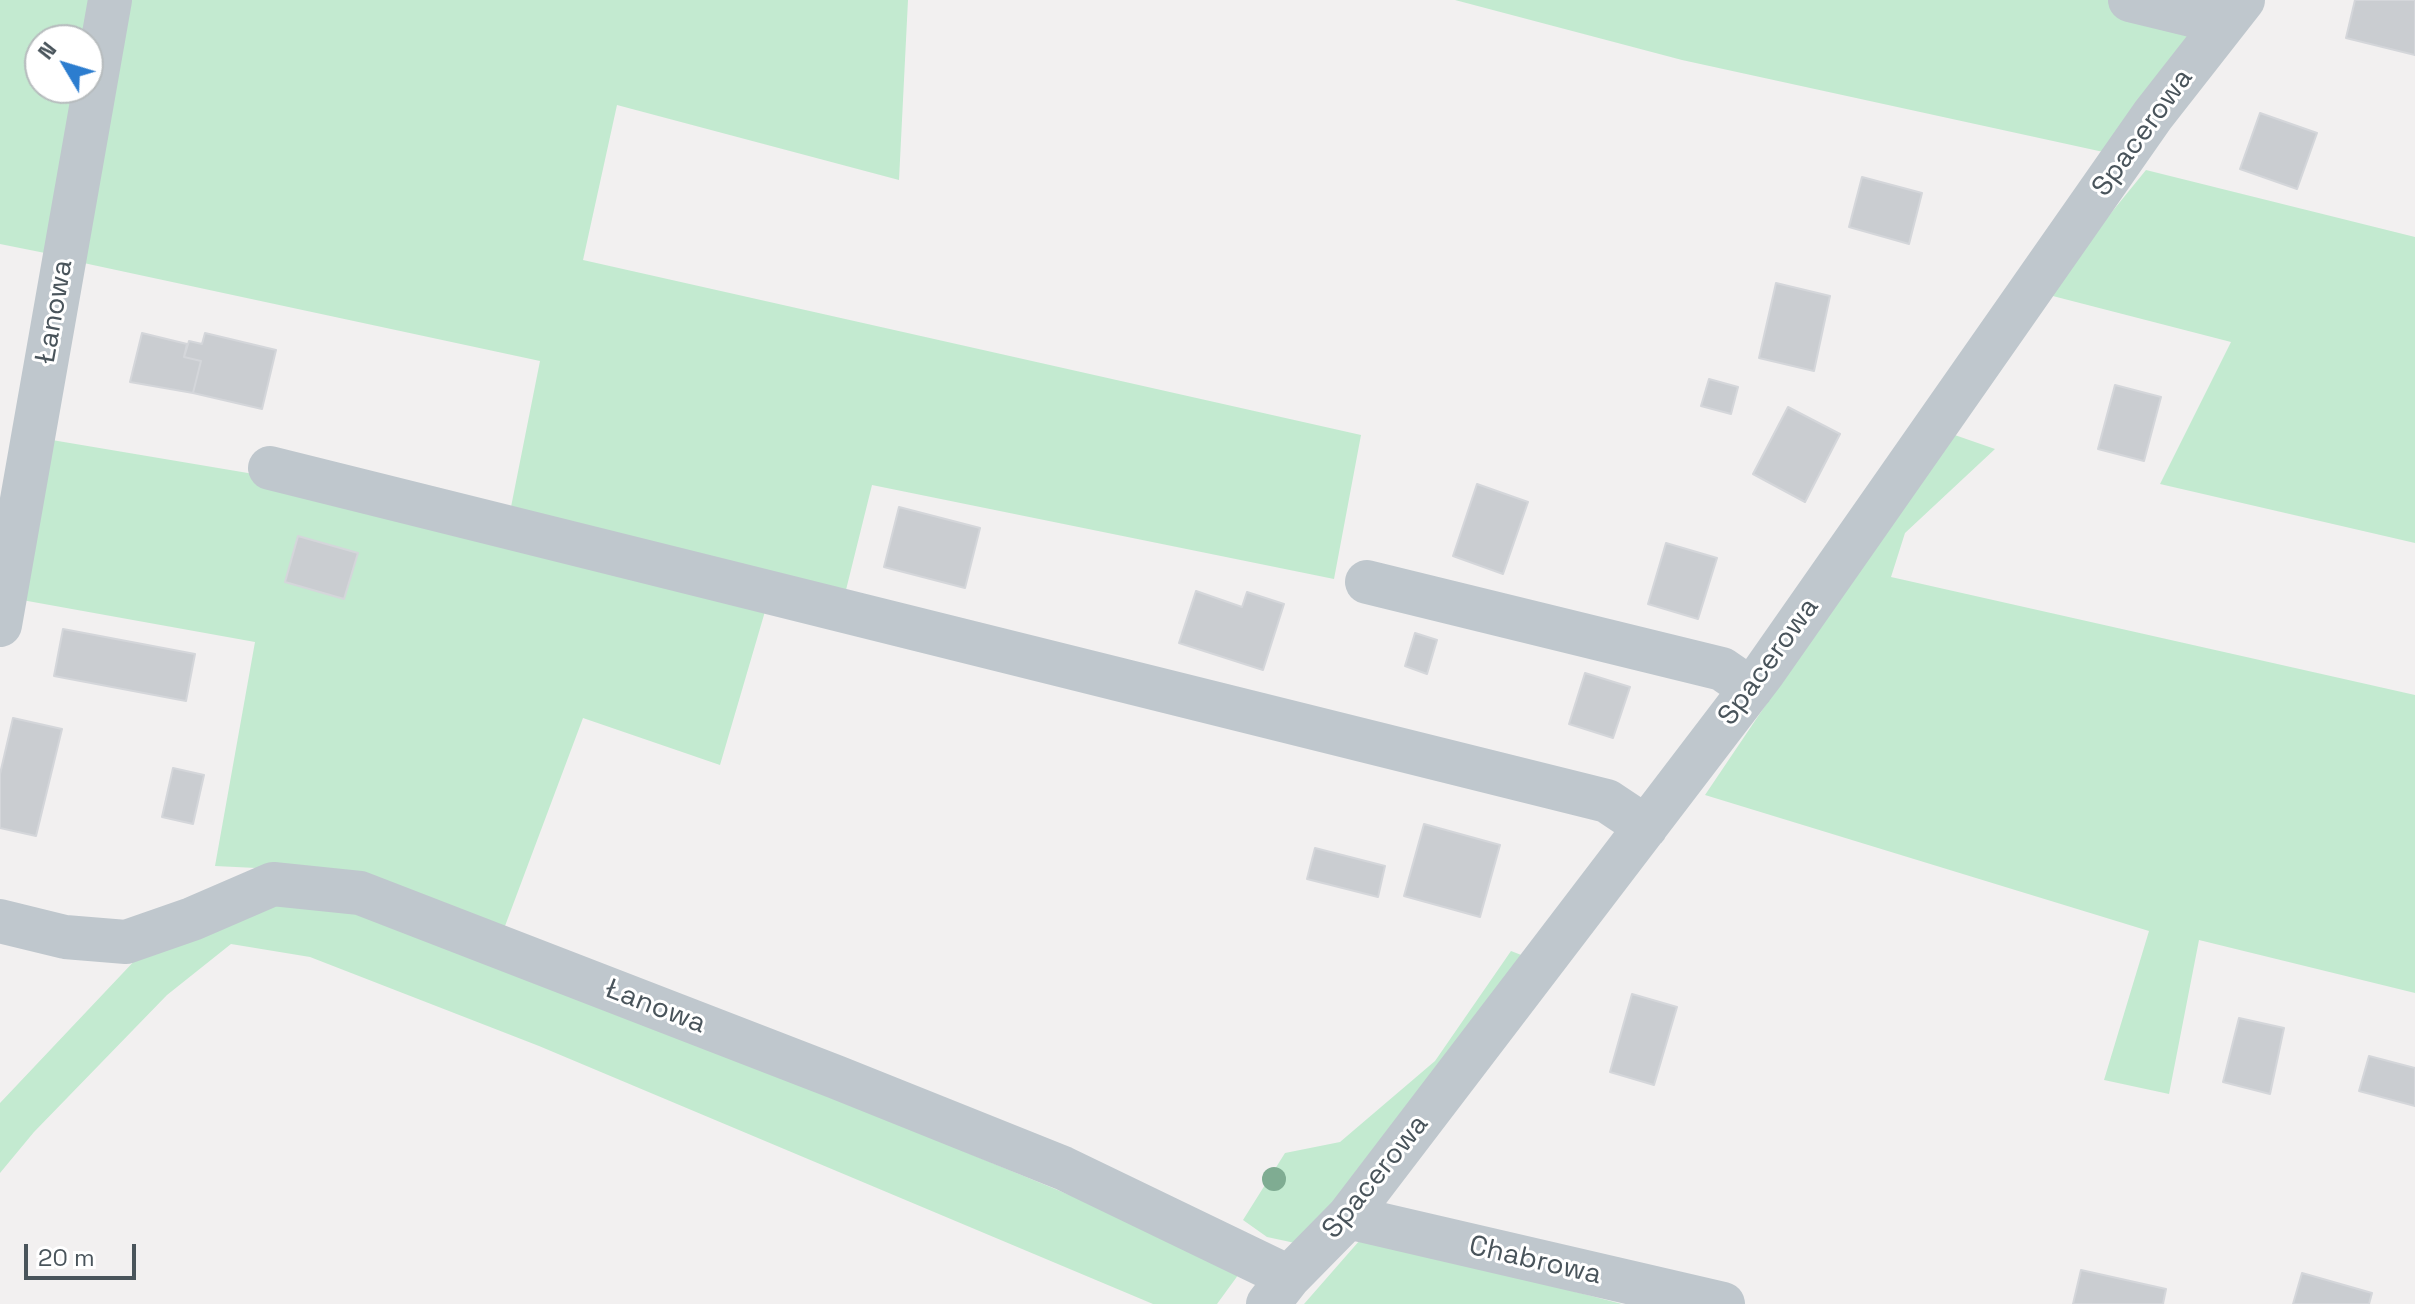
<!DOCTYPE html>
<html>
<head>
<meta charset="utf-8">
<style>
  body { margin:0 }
  #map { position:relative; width:2415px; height:1304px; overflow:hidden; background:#f2f0f0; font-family:"Space Grotesk",sans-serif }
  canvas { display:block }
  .north { position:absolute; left:24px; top:24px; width:80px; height:80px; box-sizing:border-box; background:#fff; border:2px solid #b6bbbd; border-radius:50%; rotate:308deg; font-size:22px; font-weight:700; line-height:32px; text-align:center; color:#49545b }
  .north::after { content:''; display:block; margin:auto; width:28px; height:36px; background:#2c7dcf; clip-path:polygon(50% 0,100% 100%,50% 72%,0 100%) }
  .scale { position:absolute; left:24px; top:1244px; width:112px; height:36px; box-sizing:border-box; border:4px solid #49545b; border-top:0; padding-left:10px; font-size:24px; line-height:28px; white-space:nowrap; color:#49545b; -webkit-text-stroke:6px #fff; paint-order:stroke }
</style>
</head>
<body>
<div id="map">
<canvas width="2415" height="1304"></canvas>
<div class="north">N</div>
<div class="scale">20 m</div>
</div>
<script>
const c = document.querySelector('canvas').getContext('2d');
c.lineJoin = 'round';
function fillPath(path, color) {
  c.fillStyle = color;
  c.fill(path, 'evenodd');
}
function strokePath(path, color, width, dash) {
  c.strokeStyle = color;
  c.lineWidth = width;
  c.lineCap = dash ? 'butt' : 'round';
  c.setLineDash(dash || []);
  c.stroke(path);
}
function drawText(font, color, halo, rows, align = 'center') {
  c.font = font + ' "Space Grotesk",sans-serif';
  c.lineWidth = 6;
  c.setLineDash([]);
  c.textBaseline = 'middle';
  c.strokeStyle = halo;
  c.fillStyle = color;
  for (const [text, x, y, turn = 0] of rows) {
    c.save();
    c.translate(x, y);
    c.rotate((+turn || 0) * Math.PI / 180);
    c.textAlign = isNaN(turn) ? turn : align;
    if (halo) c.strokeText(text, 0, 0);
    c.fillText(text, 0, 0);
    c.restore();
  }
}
const green = new Path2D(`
  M0 0H93L86 40H40V88H78L50 254 0 244Z
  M129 0H908L899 180 617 105 583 260 1361 435 1334 579 872 485 843 602 766 608 720 765 583 718 502 934 318 871 215 866 255 642 22 600 46 439 509 517 540 361 79 262Z
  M1455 0H2221L2108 153 1682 60Z
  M2146 170 2415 237V543L2160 484 2231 342 2045 294Z
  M1949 433 1995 449 1905 533 1891 577 2415 695V993L2199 940 2169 1094 2104 1080 2149 931 1705 795Z
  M282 894 363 903 1244 1267 1217 1304H1153L539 1046 310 957 231 944 167 995 34 1132 0 1173V1103L139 956Z
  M1511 951 1529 958 1336 1217 1295 1243 1267 1237 1243 1220 1285 1153 1340 1142 1435 1061Z
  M1360 1240 1384 1242 1622 1304H1304Z`);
const building = new Path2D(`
  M2355 0H2415V55L2346 38Z
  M2260 113 2317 133 2297 189 2240 169Z
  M1862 177 1922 193 1909 244 1849 227Z
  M1776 283 1830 296 1814 371 1759 358Z
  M142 333 187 344 184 357 201 361 193 393 130 382Z
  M205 333 276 350 262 409 193 393 201 361 184 357 189 341 202 344Z
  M1709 379 1738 387 1731 414 1701 406Z
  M2115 385 2161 397 2144 461 2098 449Z
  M1788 407 1840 434 1805 502 1753 474Z
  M1477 484 1528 502 1503 574 1453 556Z
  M899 507 980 528 965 588 884 567Z
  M298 536 358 553 344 599 285 582Z
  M1666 543 1717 558 1698 619 1648 604Z
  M1196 591 1242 607 1247 592 1284 604 1263 670 1179 643Z
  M63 629 195 654 186 701 54 676Z
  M1415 633 1437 640 1427 674 1405 666Z
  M1585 673 1630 687 1613 738 1569 724Z
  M13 718 62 729 36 836 0 828V774Z
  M173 768 204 775 193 824 162 817Z
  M1424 824 1500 845 1480 917 1404 896Z
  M1315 848 1385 866 1378 897 1307 879Z
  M1632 994 1677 1007 1654 1085 1610 1072Z
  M2239 1018 2284 1028 2270 1094 2223 1082Z
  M2369 1056 2415 1068V1106L2359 1091Z
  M2081 1270 2166 1289 2163 1304H2073Z
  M2302 1273 2372 1293 2369 1304H2293Z`);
const minor = new Path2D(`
  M2130 0 2225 23
  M270 468 1607 801 1646 827
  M1367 582 1722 669 1751 689
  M0 625 110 0
  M0 921 65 937 126 942 192 919 273 884 360 893 836 1077 1063 1168 1289 1277
  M1348 1217 1723 1304
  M1268 1304 1289 1277 1348 1217 1763 673 2153 115 2243 0`);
const trees = [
  [1274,1179]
];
const streetNames = [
  ["Spacerowa",2143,133,-54],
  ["Łanowa",55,312,-80],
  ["Spacerowa",1769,662,-54],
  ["Łanowa",655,1007,21],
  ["Spacerowa",1376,1177,-51],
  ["Chabrowa",1535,1261,13]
];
fillPath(green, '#c3ead0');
fillPath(building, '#cacdd1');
strokePath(building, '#d4d6da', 2);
strokePath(minor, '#bfc7cd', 44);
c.fillStyle = '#7fac92';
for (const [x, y] of trees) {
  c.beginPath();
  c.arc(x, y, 12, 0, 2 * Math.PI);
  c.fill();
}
drawText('28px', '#49545b', '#fff', streetNames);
</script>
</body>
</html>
